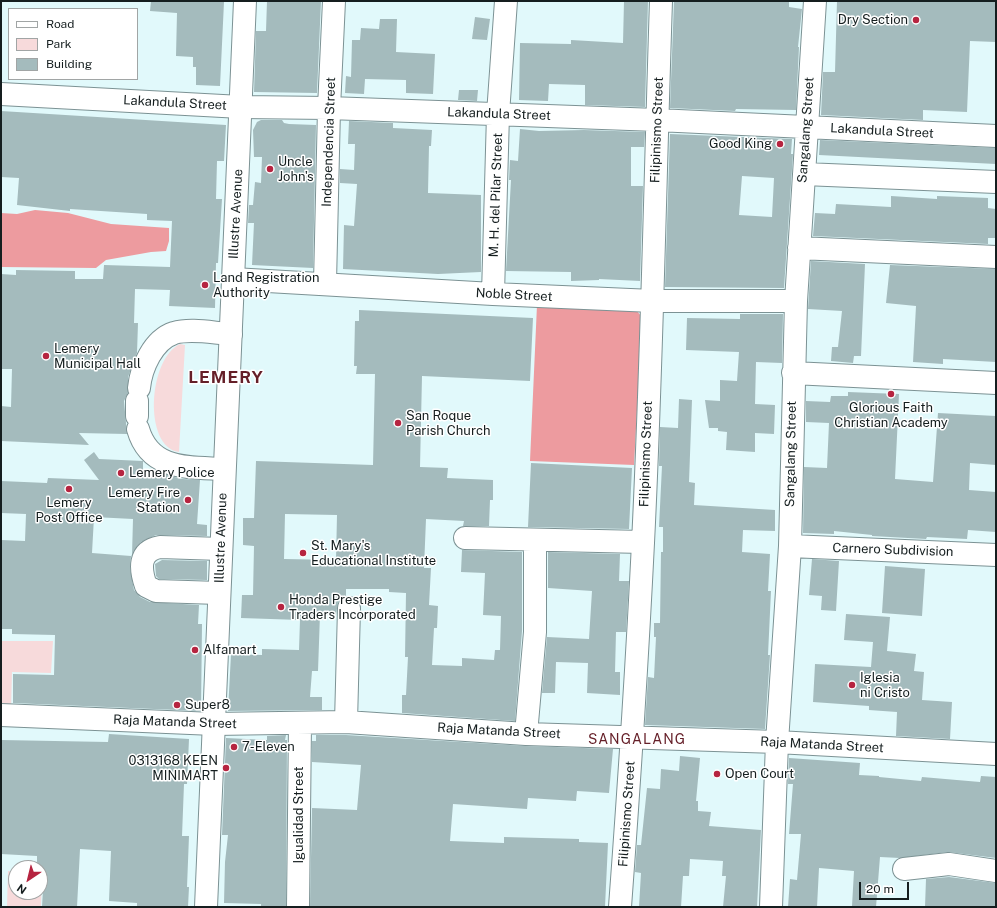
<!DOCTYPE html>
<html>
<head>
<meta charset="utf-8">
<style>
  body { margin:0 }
  #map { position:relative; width:997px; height:908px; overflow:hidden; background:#e1f9fb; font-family:"Public Sans",sans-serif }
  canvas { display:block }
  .frame { position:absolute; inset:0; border:2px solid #151e1f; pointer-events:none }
  .legend { position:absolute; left:8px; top:8px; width:130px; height:72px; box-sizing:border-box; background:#fff; border:1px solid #a1a5a5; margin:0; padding:5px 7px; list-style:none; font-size:12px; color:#151e1f }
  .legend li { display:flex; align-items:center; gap:8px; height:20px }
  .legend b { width:20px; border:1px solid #a1a5a5 }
  .north { position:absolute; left:8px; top:860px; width:40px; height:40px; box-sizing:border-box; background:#fff; border:1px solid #a1a5a5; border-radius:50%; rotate:215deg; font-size:11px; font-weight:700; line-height:16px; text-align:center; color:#151e1f }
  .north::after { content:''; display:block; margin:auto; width:14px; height:18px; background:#b62440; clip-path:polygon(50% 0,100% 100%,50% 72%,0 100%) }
  .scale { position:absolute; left:859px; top:882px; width:50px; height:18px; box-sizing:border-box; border:2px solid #151e1f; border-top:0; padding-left:5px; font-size:12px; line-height:14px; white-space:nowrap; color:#151e1f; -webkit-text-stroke:3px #fff; paint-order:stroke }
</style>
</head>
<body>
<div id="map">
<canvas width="997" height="908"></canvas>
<div class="frame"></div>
<ul class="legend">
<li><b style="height:5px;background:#fff"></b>Road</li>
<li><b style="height:11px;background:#f7dadb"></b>Park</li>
<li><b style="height:11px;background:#a4bbbd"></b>Building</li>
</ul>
<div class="north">N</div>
<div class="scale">20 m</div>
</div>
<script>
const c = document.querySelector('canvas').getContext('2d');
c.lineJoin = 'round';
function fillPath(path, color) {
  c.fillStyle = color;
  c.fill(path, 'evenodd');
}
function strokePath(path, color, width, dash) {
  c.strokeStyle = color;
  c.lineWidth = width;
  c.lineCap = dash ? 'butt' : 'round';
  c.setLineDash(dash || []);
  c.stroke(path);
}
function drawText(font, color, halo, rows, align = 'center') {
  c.font = font + ' "Public Sans",sans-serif';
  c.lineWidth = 3;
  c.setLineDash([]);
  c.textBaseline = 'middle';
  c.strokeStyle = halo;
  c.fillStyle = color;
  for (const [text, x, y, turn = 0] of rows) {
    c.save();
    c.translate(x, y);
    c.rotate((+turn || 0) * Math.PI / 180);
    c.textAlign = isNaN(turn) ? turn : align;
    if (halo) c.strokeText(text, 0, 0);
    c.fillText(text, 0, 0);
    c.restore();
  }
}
const green = new Path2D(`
  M180 344 185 345 179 452C143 447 148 359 180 344Z
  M1 641H53L51 673 12 672 11 711H1Z
  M8 871 16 872V892H40V873H42L41 907H7Z`);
const forest = new Path2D(`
  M35 210 68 213 111 224 169 228V241L166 251 151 252 106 260 96 268 1 267V213L17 214Z
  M537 305 636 310 642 317 634 465 530 461Z`);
const building = new Path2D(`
  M151 1 224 2 220 86 196 85V67H193V57L176 56 177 13 150 11Z
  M267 1H321L317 93 254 92 256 31H266Z
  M624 1H648L645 107 585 105V85L549 84 548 101 519 100 520 43 571 44V40L623 43Z
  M674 1H789V7L802 9 798 47H799L796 110 736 109 735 111 670 108Z
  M837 1H996V42L970 41 967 112 923 110V120L821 115 823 72H835Z
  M475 17 490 19 487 40 472 39Z
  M380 19H397L396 52 435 54 433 94 406 93V80L365 79 364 94 345 93 346 76 351 77 352 40H360L361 28 379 29Z
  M459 90H478L477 101 458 100Z
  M1 111 226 125 224 161H217L216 199H222L218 263H216L215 308 169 306 170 290 135 289 134 323H138L137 353 128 377V393L124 401 127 434 79 433 89 445 1 441V406L11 407 12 369H1V274L16 275V270L75 271V279H103L104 265 170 267 172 221 147 220V214L70 209V211L17 205 19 178 1 177Z
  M261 120H282L284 123 289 124 316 125 313 268 252 265 254 223H248L249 205H253L255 182 261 183 262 157H254L253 130 257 122Z
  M349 121 393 123V128L432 130 431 146H429L428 193 481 195V272L438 274 343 269 344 225 354 226 357 184 340 183V169L354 170 355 144H348Z
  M520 129 539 131 584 130 645 132 644 147H631V186H643L640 281 599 279V280L571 281V272L506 271 511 180H509L510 160 518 161Z
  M670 134 792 139 791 154H793L784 288 665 287ZM742 176 774 178 772 217 739 215Z
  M820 140 996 148V164L819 155Z
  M891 196 937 199V196L988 198V208L996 209V238H988V244L813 236 815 213 835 214 836 204 891 207Z
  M811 261 865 264 861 356H854L853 363 831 361 832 347H838L842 311 808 309Z
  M890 265 996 269V362L943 359V364L913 362 916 306 886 303Z
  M359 310 533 318 530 381 422 376 420 467 448 468 447 478 493 480V500H490L489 526H463L464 521 426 519 424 568H431L429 605 438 606 437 628H434L432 665 462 666V658L494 660 495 650H500L501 616 483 615 485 573 461 572 462 550 522 552V631L515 721 402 713V695H406L408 657H405L406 593 389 592V589H346V596L338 602 336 615 320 614 318 671H312L310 697H322V710L228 711 231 654 262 655V649L299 650 300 620 241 618 242 595H253L254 546 243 545V518H254L256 461 373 465 375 374H356L357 366H354L355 321H359ZM285 514 337 515 336 560 284 559Z
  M740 314H783L782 363 756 362 755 404 775 405 774 434 755 433V452L726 450 727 432 718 431V428H709L705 400 720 401V380L737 381 739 352 686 350 687 318 740 319Z
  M848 392 899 394 895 479 933 482 938 413 996 416V465L970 463 969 490 996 492V532L968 530 967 539 927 537 926 539 872 536V535L834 531V534L803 533 804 467 827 468 829 423 806 422V401L830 402 831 396H848Z
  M679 399 692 400 689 482 695 483 694 505 775 510V531L743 530 742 552 770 554 768 591H771L768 655H770L765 729 645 725 648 677 654 678 656 637H654V623H660L661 552H663V527H659L662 466H659L660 427 678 428Z
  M94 452 99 459 143 461V472L160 473 182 479 200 480 197 524 207 525V536L156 535 141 542 132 555 133 519 94 517 92 553 131 556 130 568 134 590 140 597 150 602 199 605 198 624H202L201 711 13 703V674L54 675 55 635 12 634V629H1V540L25 541 26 514 1 513V481L47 483 48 478 99 480 84 460Z
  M531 463 632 468 629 529 528 527Z
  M548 552 620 554 619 581H629L626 632H616L615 672H620V695L587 693 588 663 556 662 555 693H542L547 637 589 639 592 591 548 588Z
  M812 559 839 561 836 611 821 610 822 596 809 595Z
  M162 560 207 561V580L159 579 156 576 155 564Z
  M885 566 925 569 922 616 882 613Z
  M846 614 890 617 887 651 916 654 914 671 924 672 922 700 952 702 950 739 896 736 897 712 869 710V706L813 702 815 664 871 667 873 642 844 640Z
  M109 734 189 739 187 784H184L182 836H189L187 887H189L188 907H137V903L109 901 111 851 80 849 77 907H42L44 872H40V868H37V856L1 854V740L108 742Z
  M286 735 285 740H287L286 907H261V904L224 903 225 862 228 835H222L226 738 267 740V736Z
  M316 735H346L525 746 613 749 609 793 577 791 576 801 528 798 527 809 453 804 450 841 504 843V837L579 839V842L608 843 605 907H310L312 808 357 810 361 765 312 762V741H316Z
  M680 756 700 758 696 801H698V811L711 812 709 826 761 830 757 907H723L726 876H722L723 861 690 859 689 876H683L681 907H639L641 873 635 872 637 845H641L647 788 660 789 661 769 679 771Z
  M789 758 860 763 859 775 879 776V777L921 781 922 777 980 782 981 776 996 777V858L948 852 900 858 880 857 876 907 852 906 854 871 819 868 817 907H788L790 879 797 880 801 834H789L793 784H788Z
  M949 877 996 883V907H925L926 879Z`);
const minor = new Path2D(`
  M1 94 241 107 329 108 657 120 996 136
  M804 174 996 182
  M799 248 996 257
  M233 279 493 294 653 301H796
  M325 283 329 108 334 1
  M493 294 498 114 506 1
  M793 373 996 383
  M139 388C141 368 153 340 174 333 191 328 213 333 231 334
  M137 416V401
  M138 429C150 471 189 467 224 469
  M465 538 643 542
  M790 546 996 555
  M219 593 156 591 146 586C140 569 138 551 160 547L221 549
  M1 715 214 724 346 722 526 734 777 742 996 754
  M346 722 349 608
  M526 734 535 632V540
  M904 869 949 864 996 871
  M298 907 300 723
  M620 907C629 786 637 664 643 543 652 362 655 182 661 1
  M771 907 777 742 790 546 796 301 815 1`);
const major = new Path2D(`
  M206 907 245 1`);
const markers = [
  [916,20,4,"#b62440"],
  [780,144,4,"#b62440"],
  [270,169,4,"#b62440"],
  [205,285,4,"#b62440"],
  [46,356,4,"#b62440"],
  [891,394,4,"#b62440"],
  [398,423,4,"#b62440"],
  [121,473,4,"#b62440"],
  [69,489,4,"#b62440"],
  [188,500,4,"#b62440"],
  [303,553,4,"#b62440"],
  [281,607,4,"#b62440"],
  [195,650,4,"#b62440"],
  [852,685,4,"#b62440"],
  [177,705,4,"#b62440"],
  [234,747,4,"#b62440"],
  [226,768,4,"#b62440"],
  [717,774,4,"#b62440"]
];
const poiNames = [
  ["Dry Section",908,20,"right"],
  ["Good King",772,144,"right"],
  ["Uncle",278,162],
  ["John's",278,177],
  ["Land Registration",213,278],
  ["Authority",213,293],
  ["Lemery",54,349],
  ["Municipal Hall",54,364],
  ["Glorious Faith",891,408,"center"],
  ["Christian Academy",891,423,"center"],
  ["San Roque",406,416],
  ["Parish Church",406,431],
  ["Lemery Police",129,473],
  ["Lemery Fire",180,493,"right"],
  ["Station",180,508,"right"],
  ["Lemery",69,503,"center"],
  ["Post Office",69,518,"center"],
  ["St. Mary's",311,546],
  ["Educational Institute",311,561],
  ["Honda Prestige",289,600],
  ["Traders Incorporated",289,615],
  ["Alfamart",203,650],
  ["Iglesia",860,678],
  ["ni Cristo",860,693],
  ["Super8",185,705],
  ["7-Eleven",242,747],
  ["0313168 KEEN",218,761,"right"],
  ["MINIMART",218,776,"right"],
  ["Open Court",725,774]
];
const streetNames = [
  ["Lakandula Street",175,103,3],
  ["Lakandula Street",499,114,2],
  ["Filipinismo Street",657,130,-88],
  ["Sangalang Street",806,130,-86],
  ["Lakandula Street",882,131,3],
  ["Independencia Street",329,142,-88],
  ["M. H. del Pilar Street",496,195,-88],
  ["Illustre Avenue",236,214,-87],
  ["Noble Street",514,295,3],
  ["Filipinismo Street",646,454,-88],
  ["Sangalang Street",791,454,-89],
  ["Illustre Avenue",221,538,-88],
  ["Carnero Subdivision",893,550,2],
  ["Raja Matanda Street",175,722,2],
  ["Raja Matanda Street",499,731,3],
  ["Raja Matanda Street",822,745,3],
  ["Filipinismo Street",627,814,-86],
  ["Igualidad Street",299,815,-90]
];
const neighbourhoodNames = [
  ["SANGALANG",637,740]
];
const districtNames = [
  ["LEMERY",226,378]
];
fillPath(green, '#f7dadb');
fillPath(forest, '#ed9b9f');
fillPath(building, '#a4bbbd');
strokePath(minor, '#7c9294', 24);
strokePath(major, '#7c9294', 24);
strokePath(minor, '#fff', 22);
strokePath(major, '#fff', 22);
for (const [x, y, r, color] of markers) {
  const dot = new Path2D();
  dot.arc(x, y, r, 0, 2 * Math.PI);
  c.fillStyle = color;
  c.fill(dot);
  strokePath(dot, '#fff', 1.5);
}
drawText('13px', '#151e1f', '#fff', poiNames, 'left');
drawText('13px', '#151e1f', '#fff', streetNames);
c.letterSpacing = '1px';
drawText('14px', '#651f28', '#fff', neighbourhoodNames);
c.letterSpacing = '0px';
c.letterSpacing = '1px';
drawText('bold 17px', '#651f28', '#fff', districtNames);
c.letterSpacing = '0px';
</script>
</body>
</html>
